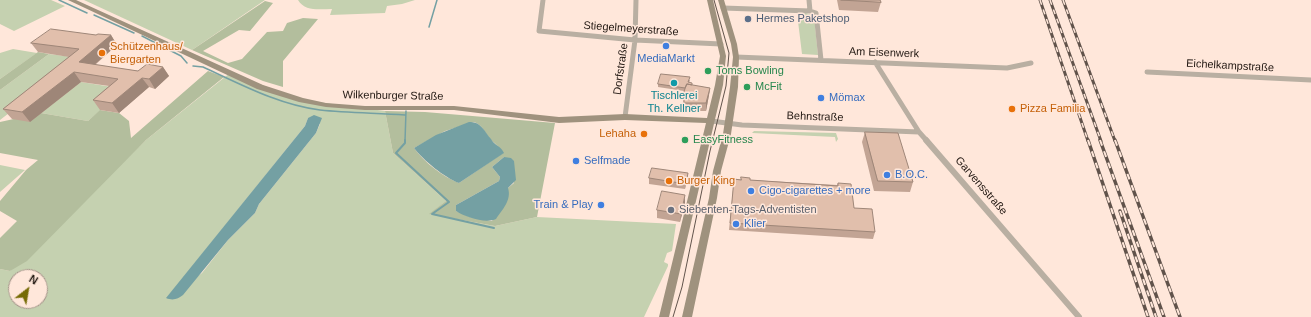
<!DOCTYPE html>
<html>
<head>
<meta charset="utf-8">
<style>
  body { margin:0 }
  #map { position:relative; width:1311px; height:317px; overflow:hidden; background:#ffe7da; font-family:Arial,sans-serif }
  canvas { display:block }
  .north { position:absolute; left:8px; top:269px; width:40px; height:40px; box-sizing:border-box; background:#ffe7da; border:1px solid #a6948a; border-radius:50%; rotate:31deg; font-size:11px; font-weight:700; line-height:16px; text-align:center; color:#211711 }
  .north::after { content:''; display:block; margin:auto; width:14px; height:18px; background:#766b04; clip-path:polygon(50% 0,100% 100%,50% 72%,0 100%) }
</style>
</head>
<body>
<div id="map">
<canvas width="1311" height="317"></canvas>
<div class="north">N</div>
</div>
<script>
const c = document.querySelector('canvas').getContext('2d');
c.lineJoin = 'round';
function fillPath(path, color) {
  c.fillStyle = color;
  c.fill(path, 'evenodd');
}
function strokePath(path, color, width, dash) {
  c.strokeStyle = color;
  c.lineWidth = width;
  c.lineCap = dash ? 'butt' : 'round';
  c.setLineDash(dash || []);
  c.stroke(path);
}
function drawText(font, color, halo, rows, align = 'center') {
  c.font = font + ' Arial,sans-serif';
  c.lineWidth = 3;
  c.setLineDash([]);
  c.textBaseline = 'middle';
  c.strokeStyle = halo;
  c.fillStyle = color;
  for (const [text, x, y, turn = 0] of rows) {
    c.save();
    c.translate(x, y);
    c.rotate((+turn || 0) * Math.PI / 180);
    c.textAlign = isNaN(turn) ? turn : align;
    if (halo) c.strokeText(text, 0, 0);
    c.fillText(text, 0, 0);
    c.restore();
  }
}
const green = new Path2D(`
  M0 0H51L65 6 14 31 0 24Z
  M84 0H265L192 50Z
  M298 0H415L402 4 387 6 385 13 330 15 332 9C320 9 305 12 298 0Z
  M797 13H806L814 16 818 55 802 54Z
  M13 49 37 53 0 79V53Z
  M49 54 80 58 0 120V90Z
  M230 73 302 100 385 111 393 153 446 201 430 214 495 226 537 217 676 224 672 251 667 253 664 262 668 264V266L644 317H0V269L10 271 146 140ZM308 118 320 124 316 133 259 204 255 213 228 240 202 273 167 298 305 126ZM16 277H40V301H16Z
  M81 82 125 89 88 121 41 113Z
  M754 131 836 133 838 139 836 142 835 137 752 133Z
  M0 165 25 170 0 192Z`);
const forest = new Path2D(`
  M265 1 273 3 250 31 239 30 203 51 228 63 242 59 267 32 283 31 287 23 303 18 318 19 283 61V87L263 81 192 50Z
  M38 52 49 54 0 90V79Z
  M208 71 224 77 146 140 27 261 10 271 0 269V238L17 221 0 211V201L26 170 38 160 0 153V122L41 113 88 121 100 110 119 113 129 121 131 138Z
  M385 111 425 112 555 123 537 217 495 226 429 214 446 201 393 153ZM474 122C484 125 485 135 492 141 497 145 500 148 503 153L459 183C443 177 424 162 414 148L445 131ZM504 157 514 183 508 188 492 221 470 217 456 211V205L499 181 500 177 492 167Z`);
const water = new Path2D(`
  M314 115 322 118 316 133 259 204 255 213 228 240 183 295C178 299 173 301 166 298L305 126 308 118Z
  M469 122C481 121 484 131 491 139 494 145 501 146 504 153L459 183C445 178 423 160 414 148L436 135Z
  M504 157 511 158 514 161 516 180 508 188C512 200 502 210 496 219 486 224 465 217 456 211V205L499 181 500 177 492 167Z`);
const streamFar1 = new Path2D(`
  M59 0 87 13
  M94 15 134 33
  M429 27 437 0
  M142 36 181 56 187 63
  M193 66 203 67C240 84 279 105 320 110 348 113 377 113 405 115
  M405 141 406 111`);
const stream = new Path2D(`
  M405 140V143L396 153 449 202 432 214 494 228`);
const streetFar1 = new Path2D(`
  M543 0 539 31 635 40 721 44
  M809 0 810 11 816 13 821 60
  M723 8 810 11
  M736 57 1007 68 1031 63
  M875 62 919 132 927 141
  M1147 72 1311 80
  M625 117 635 40 636 0
  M711 121 742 125 919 132`);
const street = new Path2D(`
  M926 140 1079 317`);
const secondary = new Path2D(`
  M68 0H76L263 85 303 98 326 103 365 106H454L559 117 625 114 707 118 715 85 720 56 707 0H713L726 56 723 85 669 317H659L706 123 625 120 559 123 454 110H365L326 107 299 102 257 89Z
  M718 0H724L737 44 739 57 738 87 731 134 721 171 717 198 692 317H682L709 198 713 171 723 134 730 87 733 57 731 44Z`);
const tram = new Path2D(`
  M673 317 682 287 710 151 726 86 729 53 714 0`);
const railFar1 = new Path2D(`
  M1040 0 1088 141
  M1050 0 1101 141
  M1063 0 1115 141`);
const rail = new Path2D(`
  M1088 140 1148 317
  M1100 140 1164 317
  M1115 140 1180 317
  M1120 211 1156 317`);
const wall = new Path2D(`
  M837 0H880L881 2 878 12 839 10Z
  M96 35H111L117 45 95 65 138 71 163 67 169 76 155 89 149 87 119 113 100 110 93 100 109 86 81 82 30 122 12 119 3 109 69 57 38 52 31 43Z
  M690 80 689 83H692V85L710 88 709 95 706 111H683L684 91 658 87V84Z
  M865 132 913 182 910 192 874 191 862 142Z
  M688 173V178L685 189 649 184V178Z
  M734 179 837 185 838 183 854 208 875 232 873 239 729 230Z
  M685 203 680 222 657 218V210Z`);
const shadedWall = new Path2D(`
  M111 35 117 45 86 72 79 62Z
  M163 67 169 76 155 89 149 79Z
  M74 72 81 82 30 122 22 112Z
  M142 78 149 87 119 113 112 103Z
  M710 88 709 95 706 111V103Z
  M688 173V178L685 189 686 184Z
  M685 195V203L680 222 681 214Z`);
const building = new Path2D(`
  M841 0H880L881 2Z
  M51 29 96 35 98 34 111 35 79 62 138 71 147 64 163 67 149 79 142 78 112 103 93 100 118 79 74 72 22 112 3 109 79 49 31 43Z
  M661 74 690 77 688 82 692 83V85L687 84 685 88 658 84Z
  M687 84 710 88 706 103H684V92Z
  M865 132 898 133 913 182 878 181Z
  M652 168 688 173 686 184 649 178Z
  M741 177 750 178V180L838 186V183L851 184 854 208 872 209 875 232 730 223 734 179 741 180Z
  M662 191 685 195 681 214 657 210Z`);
const markers = [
  [748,19,4,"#5c6f8a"],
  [666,46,4,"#3f7fe0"],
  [102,53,4,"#e8710a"],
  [708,71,4,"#2e9e5b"],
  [674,83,4,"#0f9aa8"],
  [747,87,4,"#2e9e5b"],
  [821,98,4,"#3f7fe0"],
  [1012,109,4,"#e8710a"],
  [644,134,4,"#e8710a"],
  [685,140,4,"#2e9e5b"],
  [576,161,4,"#3f7fe0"],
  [887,175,4,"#3f7fe0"],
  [669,181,4,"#e8710a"],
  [751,191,4,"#3f7fe0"],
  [601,205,4,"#3f7fe0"],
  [671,210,4,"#6b7280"],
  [736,224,4,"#3f7fe0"]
];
const serviceNames = [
  ["Hermes Paketshop",756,19]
];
const streetNames = [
  ["Stiegelmeyerstraße",631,29,4],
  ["Am Eisenwerk",884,53,2],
  ["Eichelkampstraße",1230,66,3],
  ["Dorfstraße",621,69,-82],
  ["Wilkenburger Straße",393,96,1],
  ["Behnstraße",815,117,2],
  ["Garvensstraße",981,186,49]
];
const foodNames = [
  ["Schützenhaus/",110,47],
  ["Biergarten",110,60],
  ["Pizza Familia",1020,109],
  ["Lehaha",636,134,"right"],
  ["Burger King",677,181]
];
const shopNames = [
  ["MediaMarkt",666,59,"center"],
  ["Mömax",829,98],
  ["Selfmade",584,161],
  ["B.O.C.",895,175],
  ["Cigo-cigarettes + more",759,191],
  ["Train & Play",593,205,"right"],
  ["Klier",744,224]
];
const leisureNames = [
  ["Toms Bowling",716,71],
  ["McFit",755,87],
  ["EasyFitness",693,140]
];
const cultureNames = [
  ["Tischlerei",674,96],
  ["Th. Kellner",674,109]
];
const worshipNames = [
  ["Siebenten-Tags-Adventisten",679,210]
];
fillPath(green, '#c5d1b0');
fillPath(forest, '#b3be9d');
fillPath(water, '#74a0a3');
strokePath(streamFar1, '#74a0a3', 1.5);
strokePath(stream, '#74a0a3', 2);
strokePath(streetFar1, '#b9afa2', 5);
strokePath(street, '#b9afa2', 6);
fillPath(secondary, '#9f927e');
strokePath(tram, '#61534b', 1);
strokePath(railFar1, '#61534b', 3);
strokePath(rail, '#61534b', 3.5);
strokePath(railFar1, '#ffe7da', 1.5, [5]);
strokePath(rail, '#ffe7da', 2, [6]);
fillPath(wall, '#c2a494');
fillPath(shadedWall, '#9e8678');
fillPath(building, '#e1bfac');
strokePath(building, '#9e8678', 1);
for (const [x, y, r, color] of markers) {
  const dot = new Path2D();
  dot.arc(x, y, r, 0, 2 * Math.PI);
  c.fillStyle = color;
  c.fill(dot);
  strokePath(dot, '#ffe7da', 1.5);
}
drawText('11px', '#4e5e75', '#ffe7da', serviceNames, 'left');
drawText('11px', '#211711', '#ffe7da', streetNames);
drawText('11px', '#c56008', '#ffe7da', foodNames, 'left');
drawText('11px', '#366cbe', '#ffe7da', shopNames, 'left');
drawText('11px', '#27864d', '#ffe7da', leisureNames, 'left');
drawText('11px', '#0d838f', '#ffe7da', cultureNames);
drawText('11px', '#5b616d', '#ffe7da', worshipNames, 'left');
</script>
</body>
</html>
